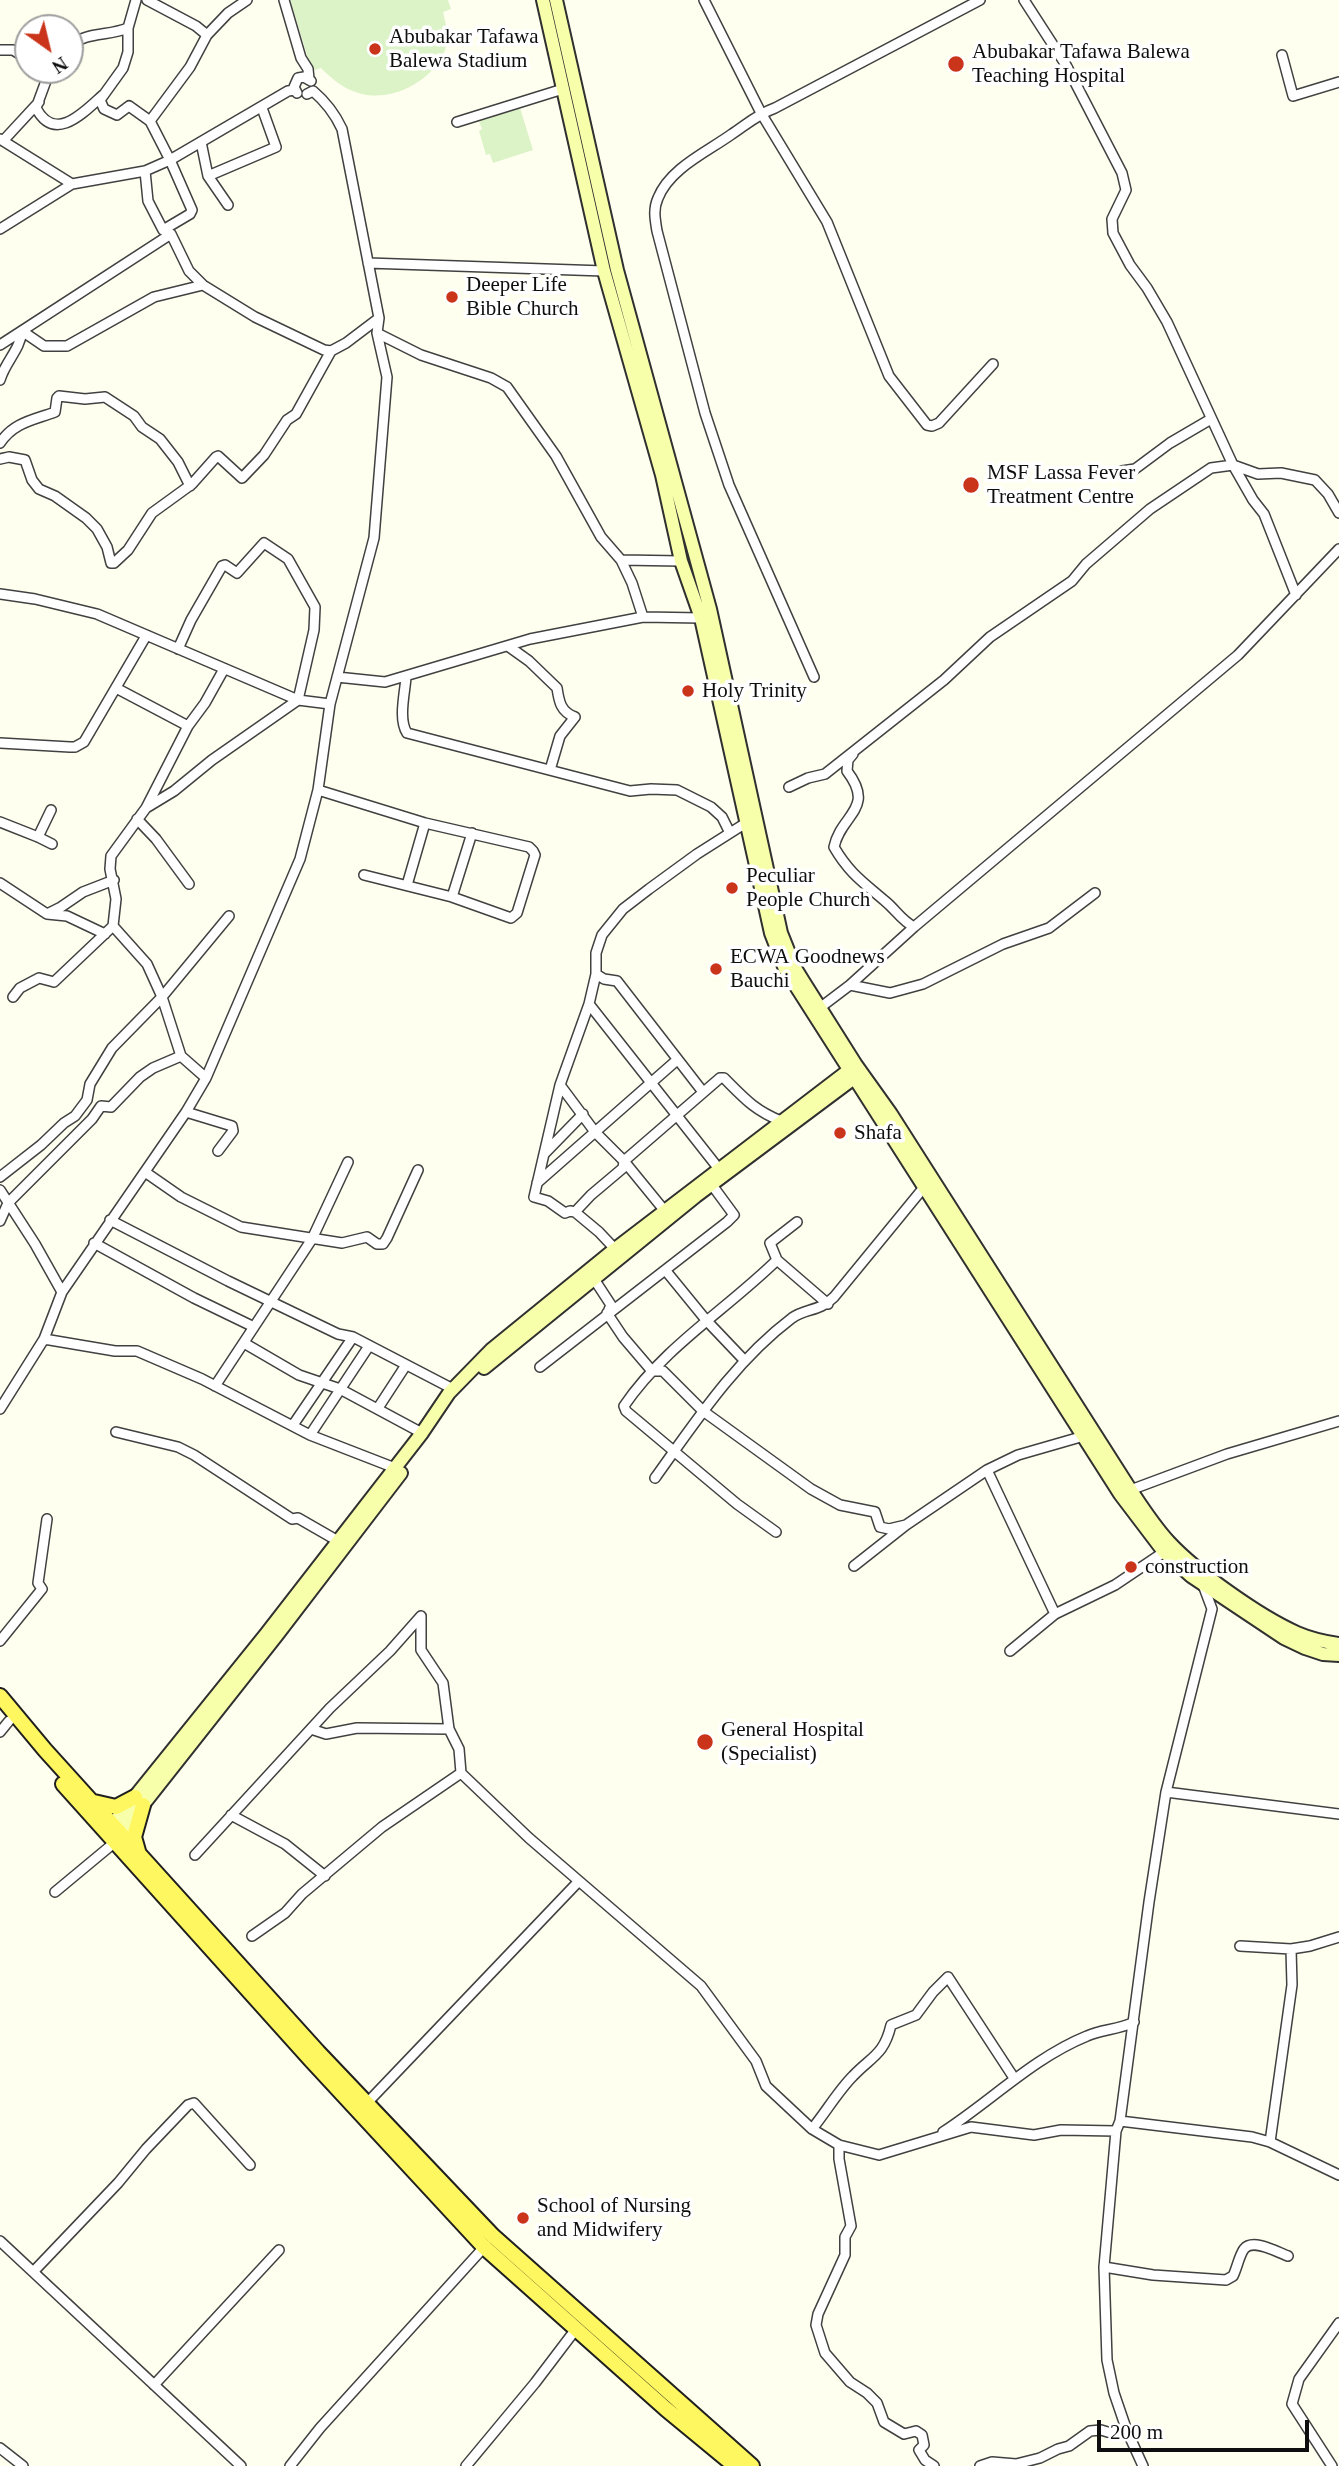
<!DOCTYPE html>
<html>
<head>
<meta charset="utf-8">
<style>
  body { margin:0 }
  #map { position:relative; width:1339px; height:2466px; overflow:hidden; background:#ffffef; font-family:"Times New Roman",serif }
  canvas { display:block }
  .north { position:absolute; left:14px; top:14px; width:70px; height:70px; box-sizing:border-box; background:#fff; border:2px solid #9f9f9f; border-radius:50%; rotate:146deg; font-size:19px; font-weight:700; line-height:28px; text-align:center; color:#0e0e0e }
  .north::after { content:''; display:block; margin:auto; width:24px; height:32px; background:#ca341a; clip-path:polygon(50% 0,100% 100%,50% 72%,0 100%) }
  .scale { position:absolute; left:1097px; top:2420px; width:212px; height:32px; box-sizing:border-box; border:4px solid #0e0e0e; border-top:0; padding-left:9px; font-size:21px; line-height:24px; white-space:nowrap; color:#0e0e0e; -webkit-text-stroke:5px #fff; paint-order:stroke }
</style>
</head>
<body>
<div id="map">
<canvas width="1339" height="2466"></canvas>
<div class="north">N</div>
<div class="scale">200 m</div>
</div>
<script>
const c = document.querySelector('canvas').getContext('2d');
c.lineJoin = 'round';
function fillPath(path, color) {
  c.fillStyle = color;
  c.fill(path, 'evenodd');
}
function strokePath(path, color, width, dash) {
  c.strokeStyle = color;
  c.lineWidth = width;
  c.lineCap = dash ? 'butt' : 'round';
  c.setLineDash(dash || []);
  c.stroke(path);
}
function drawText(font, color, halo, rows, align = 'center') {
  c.font = font + ' "Times New Roman",serif';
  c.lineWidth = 7;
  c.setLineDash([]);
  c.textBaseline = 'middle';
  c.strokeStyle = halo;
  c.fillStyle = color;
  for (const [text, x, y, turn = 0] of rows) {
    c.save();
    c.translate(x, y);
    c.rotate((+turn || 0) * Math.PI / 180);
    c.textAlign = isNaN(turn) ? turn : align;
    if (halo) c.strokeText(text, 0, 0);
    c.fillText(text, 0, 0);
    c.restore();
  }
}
const pitch = new Path2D(`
  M290 0H448L451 9 443 12C445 21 449 34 447 44 438 78 396 102 362 94 345 90 333 80 321 68L312 71Z
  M520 108 533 150 493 163 490 154 486 155 479 131 482 129 479 121Z`);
const street = new Path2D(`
  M136 0 128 28V52L123 68 100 100 104 109 117 115 129 106 150 121 170 160 192 210 190 214 163 230
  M147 0 196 26 207 35
  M284 0 301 58 308 69 309 79
  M704 0 761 113 827 222 889 376 927 425 932 426 939 423 993 364
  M1024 0 1066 65 1122 173 1126 190 1112 219 1113 233 1130 265 1147 288 1167 322 1233 465 1253 500 1264 514 1296 595
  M70 45C87 32 109 36 128 28
  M0 50H13L28 59
  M1282 55 1293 96 1339 82
  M50 70 36 108C55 144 84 112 103 95
  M297 93 294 87 298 78 304 77 311 81
  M150 121 190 67 207 35 228 13 247 0
  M457 122 563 89
  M0 139 72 184
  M3 141 39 102
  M201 142 208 176 228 205
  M145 171 148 201 163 230 171 234 189 271 203 285 255 317 324 350 331 351
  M208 176 276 147 262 108
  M0 229 72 184 145 171 170 160 288 91 295 90
  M368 263 604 271
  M22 331 44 346H67L154 297 203 285
  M377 333 421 355 491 378 507 387 556 456 601 537 621 560 681 561
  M0 345 171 234
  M0 380C5 362 20 350 22 331
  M0 443C14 422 34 420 55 412L57 398 59 396 85 399 105 397 134 416 142 427 160 439 178 462 190 486
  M0 459 9 457 25 460 32 480 39 489 55 496 86 518 97 529 107 547 111 563H114L128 550 152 513 192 484 216 457 218 456 242 478 264 455 287 420 296 414 331 351 346 343 379 318
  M1122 471 1135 469 1170 443 1211 419
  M621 560 632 583 643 617
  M0 594 35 599 97 614 298 700 330 704
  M508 646 529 661 557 688C559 702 561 712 575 717L560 736 550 770
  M337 677 385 682 530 639 643 617 701 618
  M406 677C405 693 398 719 407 733L630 791 651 789 677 790 711 807 722 817 730 833
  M814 677 729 485 705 413 657 231C655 219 653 209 658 198 670 168 707 152 732 134 747 124 758 114 775 108L980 0
  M116 688 188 726
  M0 743 70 747H75L84 742 146 636
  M853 754 848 760 847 771C876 809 841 814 834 847 849 873 863 882 885 901 896 910 901 920 914 927
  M789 787 808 778 825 774 944 680 990 637 1072 581 1086 564 1150 509 1211 468 1233 465 1258 474 1281 473 1315 480 1328 494 1339 513
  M318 790 425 823 529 847 533 851 535 855 517 913 511 918 452 897 364 875
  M146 808 174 791 212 760 298 700 314 630 315 607 288 559 264 543 237 573 225 565 222 566 191 620 178 649
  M137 819 156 839 189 884
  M749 821 697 854 649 889 623 909 602 935 596 953V974L589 1004 560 1085 534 1197 548 1201 565 1213 570 1211 575 1212 591 1195 623 1168 624 1161 720 1078H724C744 1098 754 1110 781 1121
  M0 822 38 837 52 844
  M38 837 51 810
  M0 883 47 914
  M407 885 425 823
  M452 897 472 833
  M113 926 147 964 162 997 181 1056
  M105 934 67 916 47 914 61 907 83 892 114 880
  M596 974 604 979 617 981 703 1092
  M850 985 890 993 923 984 1003 944 1049 928 1095 893
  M13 997 20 988 39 978 54 982 113 926 116 899 110 869 111 856 146 808 188 726 205 703 224 669
  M589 1004 719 1169
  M821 1007 850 985 914 927 1238 655 1339 549
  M560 1085 595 1132 624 1161 664 1210
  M186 1112 232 1126 233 1131 218 1151
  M545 1153 583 1114
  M145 1172 181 1197 241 1227 342 1243 367 1237 377 1244H383L387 1238 418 1170
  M0 1177 41 1145 64 1123 75 1116 87 1100 90 1084 112 1048 162 997 229 916
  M537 1183 677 1060
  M0 1190 35 1244 62 1292
  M575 1212 599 1232 615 1249
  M110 1220 228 1281 338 1334 353 1337 453 1389
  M0 1221 8 1203 92 1119 101 1106 111 1107 140 1077 153 1068 181 1056 206 1078
  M94 1243 194 1298 254 1327
  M777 1260 828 1304
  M666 1271 706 1320 745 1361
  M594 1279 611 1305 608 1312
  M607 1313 623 1337 652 1371H663L703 1411 811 1489 840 1505 875 1512 880 1527 889 1529 906 1525
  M44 1339 115 1351H137L202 1379 310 1435 395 1468
  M244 1343 299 1375 340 1389 422 1433
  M540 1367 727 1222 734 1215 712 1185
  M215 1386 312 1239 348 1162
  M378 1408 406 1365
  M0 1409 44 1339 62 1292 186 1112 206 1078 300 859 318 790 330 704 374 538 387 377 377 333 379 318 342 129C335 114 326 102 313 91L307 94
  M293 1425 353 1337
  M116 1432 178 1447 194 1455 292 1519 298 1518 338 1541
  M310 1435 369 1346
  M987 1470 1055 1614
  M655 1478C696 1421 735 1361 792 1318 806 1308 819 1312 834 1297L925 1186
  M1125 1492 1227 1454 1339 1421
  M776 1532 737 1504 626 1411 624 1406C664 1347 727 1309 777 1260L770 1243 797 1222
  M854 1566 906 1525 987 1470 1018 1455 1084 1436
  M0 1641 42 1589 38 1583 47 1519
  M1010 1651 1055 1614 1115 1585 1164 1552
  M311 1729 326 1734 357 1728 449 1729
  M0 1732 9 1721
  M1166 1792 1339 1814
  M231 1815 285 1844 325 1876
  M195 1855 330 1708 390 1651 421 1616V1650L443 1683 449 1729 459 1749 461 1773 529 1838 701 1986 756 2061 766 2086 812 2129 839 2145 879 2155 971 2127 1034 2135 1061 2130 1116 2131
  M55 1892 114 1843
  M252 1936 285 1913 302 1894 382 1827 461 1773
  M1240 1946 1291 1949
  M367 2103 579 1881
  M1120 2121 1252 2137 1270 2142 1339 2175
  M812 2129C826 2112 838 2091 853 2076 872 2056 884 2055 891 2025L916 2015 933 1992 948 1977 1014 2078
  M943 2132C991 2101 1033 2058 1087 2036 1103 2029 1118 2030 1134 2022
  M1270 2142 1292 1985 1291 1949 1310 1946 1339 1937
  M839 2145V2159L851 2226 845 2237V2255L818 2314 816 2325 825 2353 850 2382 867 2393 877 2403 884 2422 904 2434 916 2431 922 2435 924 2445 919 2450 925 2460 934 2466
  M0 2241 241 2466
  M1104 2267 1153 2275 1226 2280 1233 2276C1237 2268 1239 2256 1244 2249 1253 2238 1277 2252 1288 2256
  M34 2271 118 2183 146 2149 188 2105 194 2103 250 2165
  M154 2385 279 2250
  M0 2448 23 2466
  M290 2466 320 2428 486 2245
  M466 2466 535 2383 576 2329
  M980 2466 992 2462 1016 2464 1040 2458 1058 2449 1069 2446 1090 2431 1101 2430 1111 2433 1127 2431
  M1143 2466 1127 2431 1114 2393 1107 2360 1104 2267 1116 2131 1120 2121 1149 1902 1166 1792 1212 1609 1203 1585
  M1332 2466 1292 2404 1299 2379 1339 2323`);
const secondary = new Path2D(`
  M543 0 604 271 662 475 681 561 701 618 771 933 785 969 1120 1494 1164 1552 1191 1576 1284 1638 1305 1648 1323 1654 1339 1655
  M556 0 617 270 710 609 781 933 795 968 803 981 856 1065 891 1114 1130 1489C1142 1507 1154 1526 1169 1542 1197 1572 1259 1616 1297 1633 1311 1639 1324 1642 1339 1644
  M484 1368 696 1196 858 1075
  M108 1830 266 1634 422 1433 449 1393 491 1350 615 1249 853 1067
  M116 1839 277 1635 401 1473`);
const primary = new Path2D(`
  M0 1696 45 1750 318 2052 493 2236 752 2466
  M63 1784 310 2059 484 2247 666 2409 735 2466
  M94 1802 116 1807 135 1797
  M138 1851 134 1837 143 1805`);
const markers = [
  [375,49,7,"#ca341a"],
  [956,64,9,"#ca341a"],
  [452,297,7,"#ca341a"],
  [971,485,9,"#ca341a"],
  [688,691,7,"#ca341a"],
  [732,888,7,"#ca341a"],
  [716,969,7,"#ca341a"],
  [840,1133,7,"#ca341a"],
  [1131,1567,7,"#ca341a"],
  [705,1742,9,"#ca341a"],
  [523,2218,7,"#ca341a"]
];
const poiNames = [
  ["Abubakar Tafawa",389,37],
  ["Balewa Stadium",389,61],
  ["Abubakar Tafawa Balewa",972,52],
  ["Teaching Hospital",972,76],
  ["Deeper Life",466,285],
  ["Bible Church",466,309],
  ["MSF Lassa Fever",987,473],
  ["Treatment Centre",987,497],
  ["Holy Trinity",702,691],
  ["Peculiar",746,876],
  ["People Church",746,900],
  ["ECWA Goodnews",730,957],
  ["Bauchi",730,981],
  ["Shafa",854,1133],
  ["construction",1145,1567],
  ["General Hospital",721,1730],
  ["(Specialist)",721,1754],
  ["School of Nursing",537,2206],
  ["and Midwifery",537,2230]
];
fillPath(pitch, '#dcf3c8');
strokePath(street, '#414141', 12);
strokePath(secondary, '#303030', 16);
strokePath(primary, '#1f1f1f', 18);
strokePath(street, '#fff', 9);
strokePath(secondary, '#f8ffaa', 12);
strokePath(primary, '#fff75f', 14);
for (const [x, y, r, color] of markers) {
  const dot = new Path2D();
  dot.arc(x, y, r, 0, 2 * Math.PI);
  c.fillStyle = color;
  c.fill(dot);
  strokePath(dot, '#fff', 2.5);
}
drawText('21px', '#0e0e0e', '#fff', poiNames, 'left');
</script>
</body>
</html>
